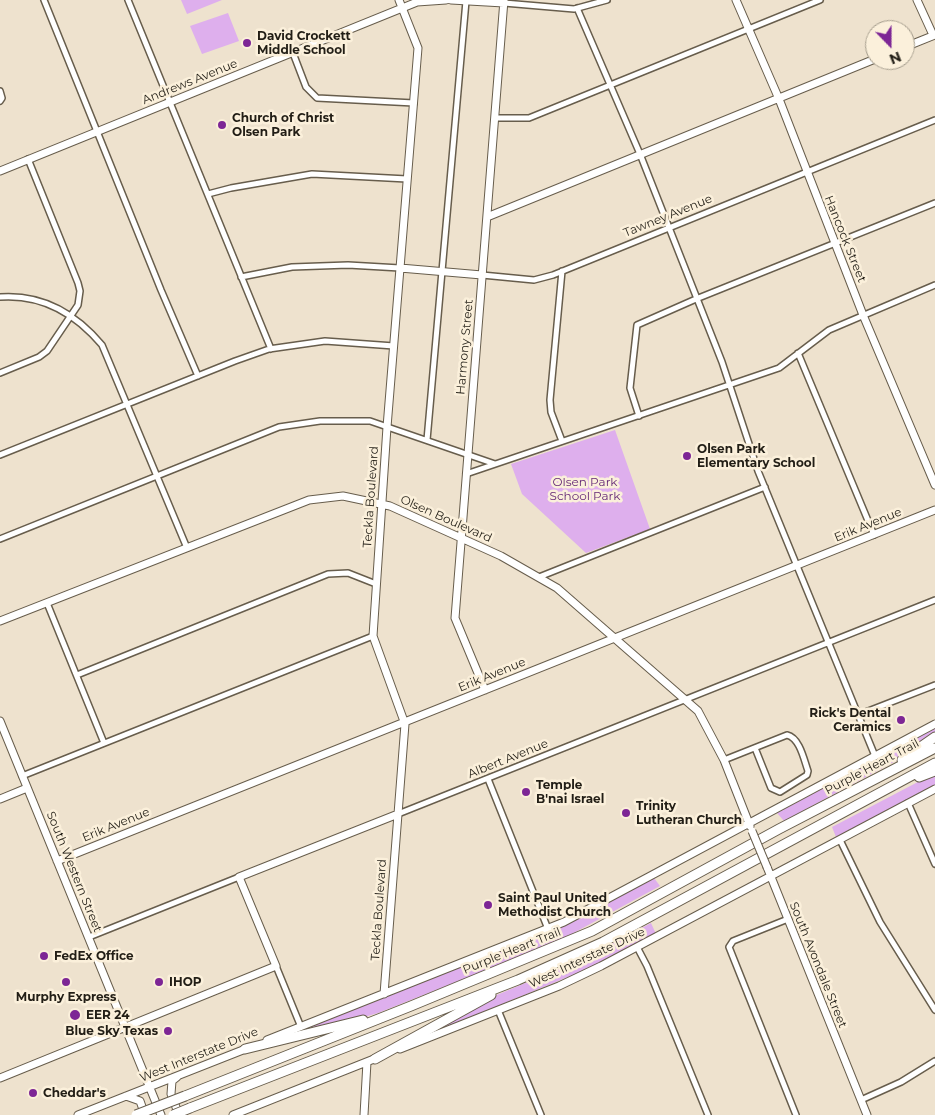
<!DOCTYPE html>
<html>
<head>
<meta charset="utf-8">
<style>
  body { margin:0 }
  #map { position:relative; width:935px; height:1115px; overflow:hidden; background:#eee2ce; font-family:Montserrat,sans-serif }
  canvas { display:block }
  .north { position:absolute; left:865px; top:20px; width:50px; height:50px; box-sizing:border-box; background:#fbf0db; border:1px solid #a49c8c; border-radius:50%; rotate:158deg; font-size:14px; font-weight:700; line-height:20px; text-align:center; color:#221e16 }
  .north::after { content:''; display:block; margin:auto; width:18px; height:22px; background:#7d2695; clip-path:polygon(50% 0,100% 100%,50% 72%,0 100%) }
</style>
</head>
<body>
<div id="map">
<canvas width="935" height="1115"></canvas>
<div class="north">N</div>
</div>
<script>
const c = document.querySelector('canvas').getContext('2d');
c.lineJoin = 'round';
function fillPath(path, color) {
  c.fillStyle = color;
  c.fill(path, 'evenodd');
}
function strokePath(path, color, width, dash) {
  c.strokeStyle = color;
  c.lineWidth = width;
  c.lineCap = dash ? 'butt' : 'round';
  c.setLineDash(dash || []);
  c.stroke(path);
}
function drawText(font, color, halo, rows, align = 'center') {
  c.font = font + ' Montserrat,sans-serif';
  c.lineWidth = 5;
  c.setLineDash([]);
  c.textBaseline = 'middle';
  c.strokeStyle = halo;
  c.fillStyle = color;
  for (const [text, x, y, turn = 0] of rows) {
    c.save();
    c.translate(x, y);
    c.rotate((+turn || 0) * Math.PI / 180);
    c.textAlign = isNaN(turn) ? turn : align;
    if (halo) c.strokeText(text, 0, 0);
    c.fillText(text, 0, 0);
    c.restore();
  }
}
const green = new Path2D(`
  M181 0H222L187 14Z
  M228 13 239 41 202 54 190 26Z
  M615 430 650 529 586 553 522 494 511 464Z
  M935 728V735L901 758 784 821 777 813Z
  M935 773V785L836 837 832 827Z
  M654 878 660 886 557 942 378 1013 337 1025 295 1033 546 933Z
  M651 923 656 934 597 965 427 1035 492 997 585 958Z`);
const street = new Path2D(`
  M44 0 161 290 198 376
  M128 0 271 349
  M504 3 574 9 607 0
  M577 8 640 154 722 362 758 471 875 756
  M293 53 306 87 317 98 414 103
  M0 91 2 98 0 101
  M495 118H529L820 0
  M208 194 231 188 312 174 407 179
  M482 275 534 280 553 275 935 120
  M241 277 292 267 348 265 400 268
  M0 297C42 294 76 314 102 345L187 548
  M798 353 874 535
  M0 373 39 357 47 351 78 305 80 291 78 283 28 159
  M639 416 630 388 637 325 696 299 935 203
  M427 440 466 1
  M562 441 551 412 550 400 562 271
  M0 455 235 361 269 349 325 341 394 346
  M466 474 779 368 829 330 935 285
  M0 539 279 427 320 421H370L495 464
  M539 577 765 487
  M47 603 104 743
  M77 675 328 574 348 573 376 584
  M858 715 935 685
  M724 760 787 735C800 738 804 760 808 771L807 775 780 792 771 788 755 748
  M22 776 373 636
  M488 779 548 929
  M908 803 935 864
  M398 814 935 600
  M840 840 880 922 935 1010
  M788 919 733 941 729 947 796 1115
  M89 937 239 877
  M637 947 647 966 708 1115
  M276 966 301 1027
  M498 1010 541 1115
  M861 1100 901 1082 935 1061`);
const secondary = new Path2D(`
  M451 0 504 3
  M736 0 779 99 863 315 935 485
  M917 0 933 35
  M905 47 935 35
  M0 171 417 2 446 0
  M487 217 875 59
  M400 268 482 275
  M0 621 309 500 343 496 390 506 501 556 557 588 698 711 724 760 750 826
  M485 690 455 618 504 0
  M0 721 161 1115
  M0 799 27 788
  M57 861 935 510
  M767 867 867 1115
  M384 994 405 724 373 636 387 427 418 48 399 0
  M267 1040 564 922 935 724
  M400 1049 559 986 601 966 935 789
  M177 1077 172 1081 171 1094 179 1115
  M0 1078 276 966 239 877 398 814
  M126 1096 140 1101 145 1115
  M78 1115 248 1048
  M233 1115 379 1057
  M364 1115 367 1062`);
const highway = new Path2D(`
  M902 760 935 737
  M919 777 935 771
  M245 1049 363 1020
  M375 1059 491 995
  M185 1096 411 1006 592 931 779 829 935 748
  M190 1108 518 980 603 942 935 763`);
const secondaryBridge = new Path2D(`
  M752 831 767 867`);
const highwayBridge = new Path2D(`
  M136 1115 185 1096
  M173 1115 190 1108`);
const markers = [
  [247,43,5,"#7d2695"],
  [222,125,5,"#7d2695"],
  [687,456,5,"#7d2695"],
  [901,720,5,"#7d2695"],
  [526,792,5,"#7d2695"],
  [626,813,5,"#7d2695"],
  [488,905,5,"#7d2695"],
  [44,956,5,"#7d2695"],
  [66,982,5,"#7d2695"],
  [159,982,5,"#7d2695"],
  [75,1015,6,"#7d2695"],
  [168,1031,5,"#7d2695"],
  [33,1093,5,"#7d2695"]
];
const poiNames = [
  ["David Crockett",257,36],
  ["Middle School",257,50],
  ["Church of Christ",232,118],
  ["Olsen Park",232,132],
  ["Olsen Park",697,449],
  ["Elementary School",697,463],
  ["Rick's Dental",891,713,"right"],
  ["Ceramics",891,727,"right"],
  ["Temple",536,785],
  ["B'nai Israel",536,799],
  ["Trinity",636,806],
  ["Lutheran Church",636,820],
  ["Saint Paul United",498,898],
  ["Methodist Church",498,912],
  ["FedEx Office",54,956],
  ["IHOP",169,982],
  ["Murphy Express",66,997,"center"],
  ["EER 24",86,1015],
  ["Blue Sky Texas",158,1031,"right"],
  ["Cheddar's",43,1093]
];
const streetNames = [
  ["Andrews Avenue",190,82,-22],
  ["Tawney Avenue",668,216,-22],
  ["Hancock Street",845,239,68],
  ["Harmony Street",465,347,-85],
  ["Teckla Boulevard",371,497,-86],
  ["Olsen Boulevard",446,519,24],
  ["Erik Avenue",868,525,-22],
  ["Erik Avenue",492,675,-22],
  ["Albert Avenue",508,759,-22],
  ["Purple Heart Trail",872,767,-28],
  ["Erik Avenue",116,825,-22],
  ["South Western Street",74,872,68],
  ["Teckla Boulevard",379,910,-86],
  ["Purple Heart Trail",512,951,-22],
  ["West Interstate Drive",587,958,-25],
  ["South Avondale Street",818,965,68],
  ["West Interstate Drive",199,1055,-22]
];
const parkNames = [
  ["Olsen Park",585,482],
  ["School Park",585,496]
];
fillPath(green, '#deafed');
strokePath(street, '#675d4c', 8);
strokePath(secondary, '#675d4c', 9);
strokePath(highway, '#675d4c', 11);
strokePath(street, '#fff', 5);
strokePath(secondary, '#fff', 7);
strokePath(highway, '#fff', 9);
strokePath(secondaryBridge, '#675d4c', 9, []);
strokePath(highwayBridge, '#675d4c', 11, []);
strokePath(secondaryBridge, '#fff', 7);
strokePath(highwayBridge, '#fff', 9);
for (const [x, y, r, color] of markers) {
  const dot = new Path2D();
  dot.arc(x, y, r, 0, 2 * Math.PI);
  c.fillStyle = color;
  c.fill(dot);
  strokePath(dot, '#fbf0db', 2);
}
drawText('bold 12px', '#221e16', '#fbf0db', poiNames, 'left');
drawText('12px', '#221e16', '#fbf0db', streetNames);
drawText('12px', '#652976', '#fbf0db', parkNames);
</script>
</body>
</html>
